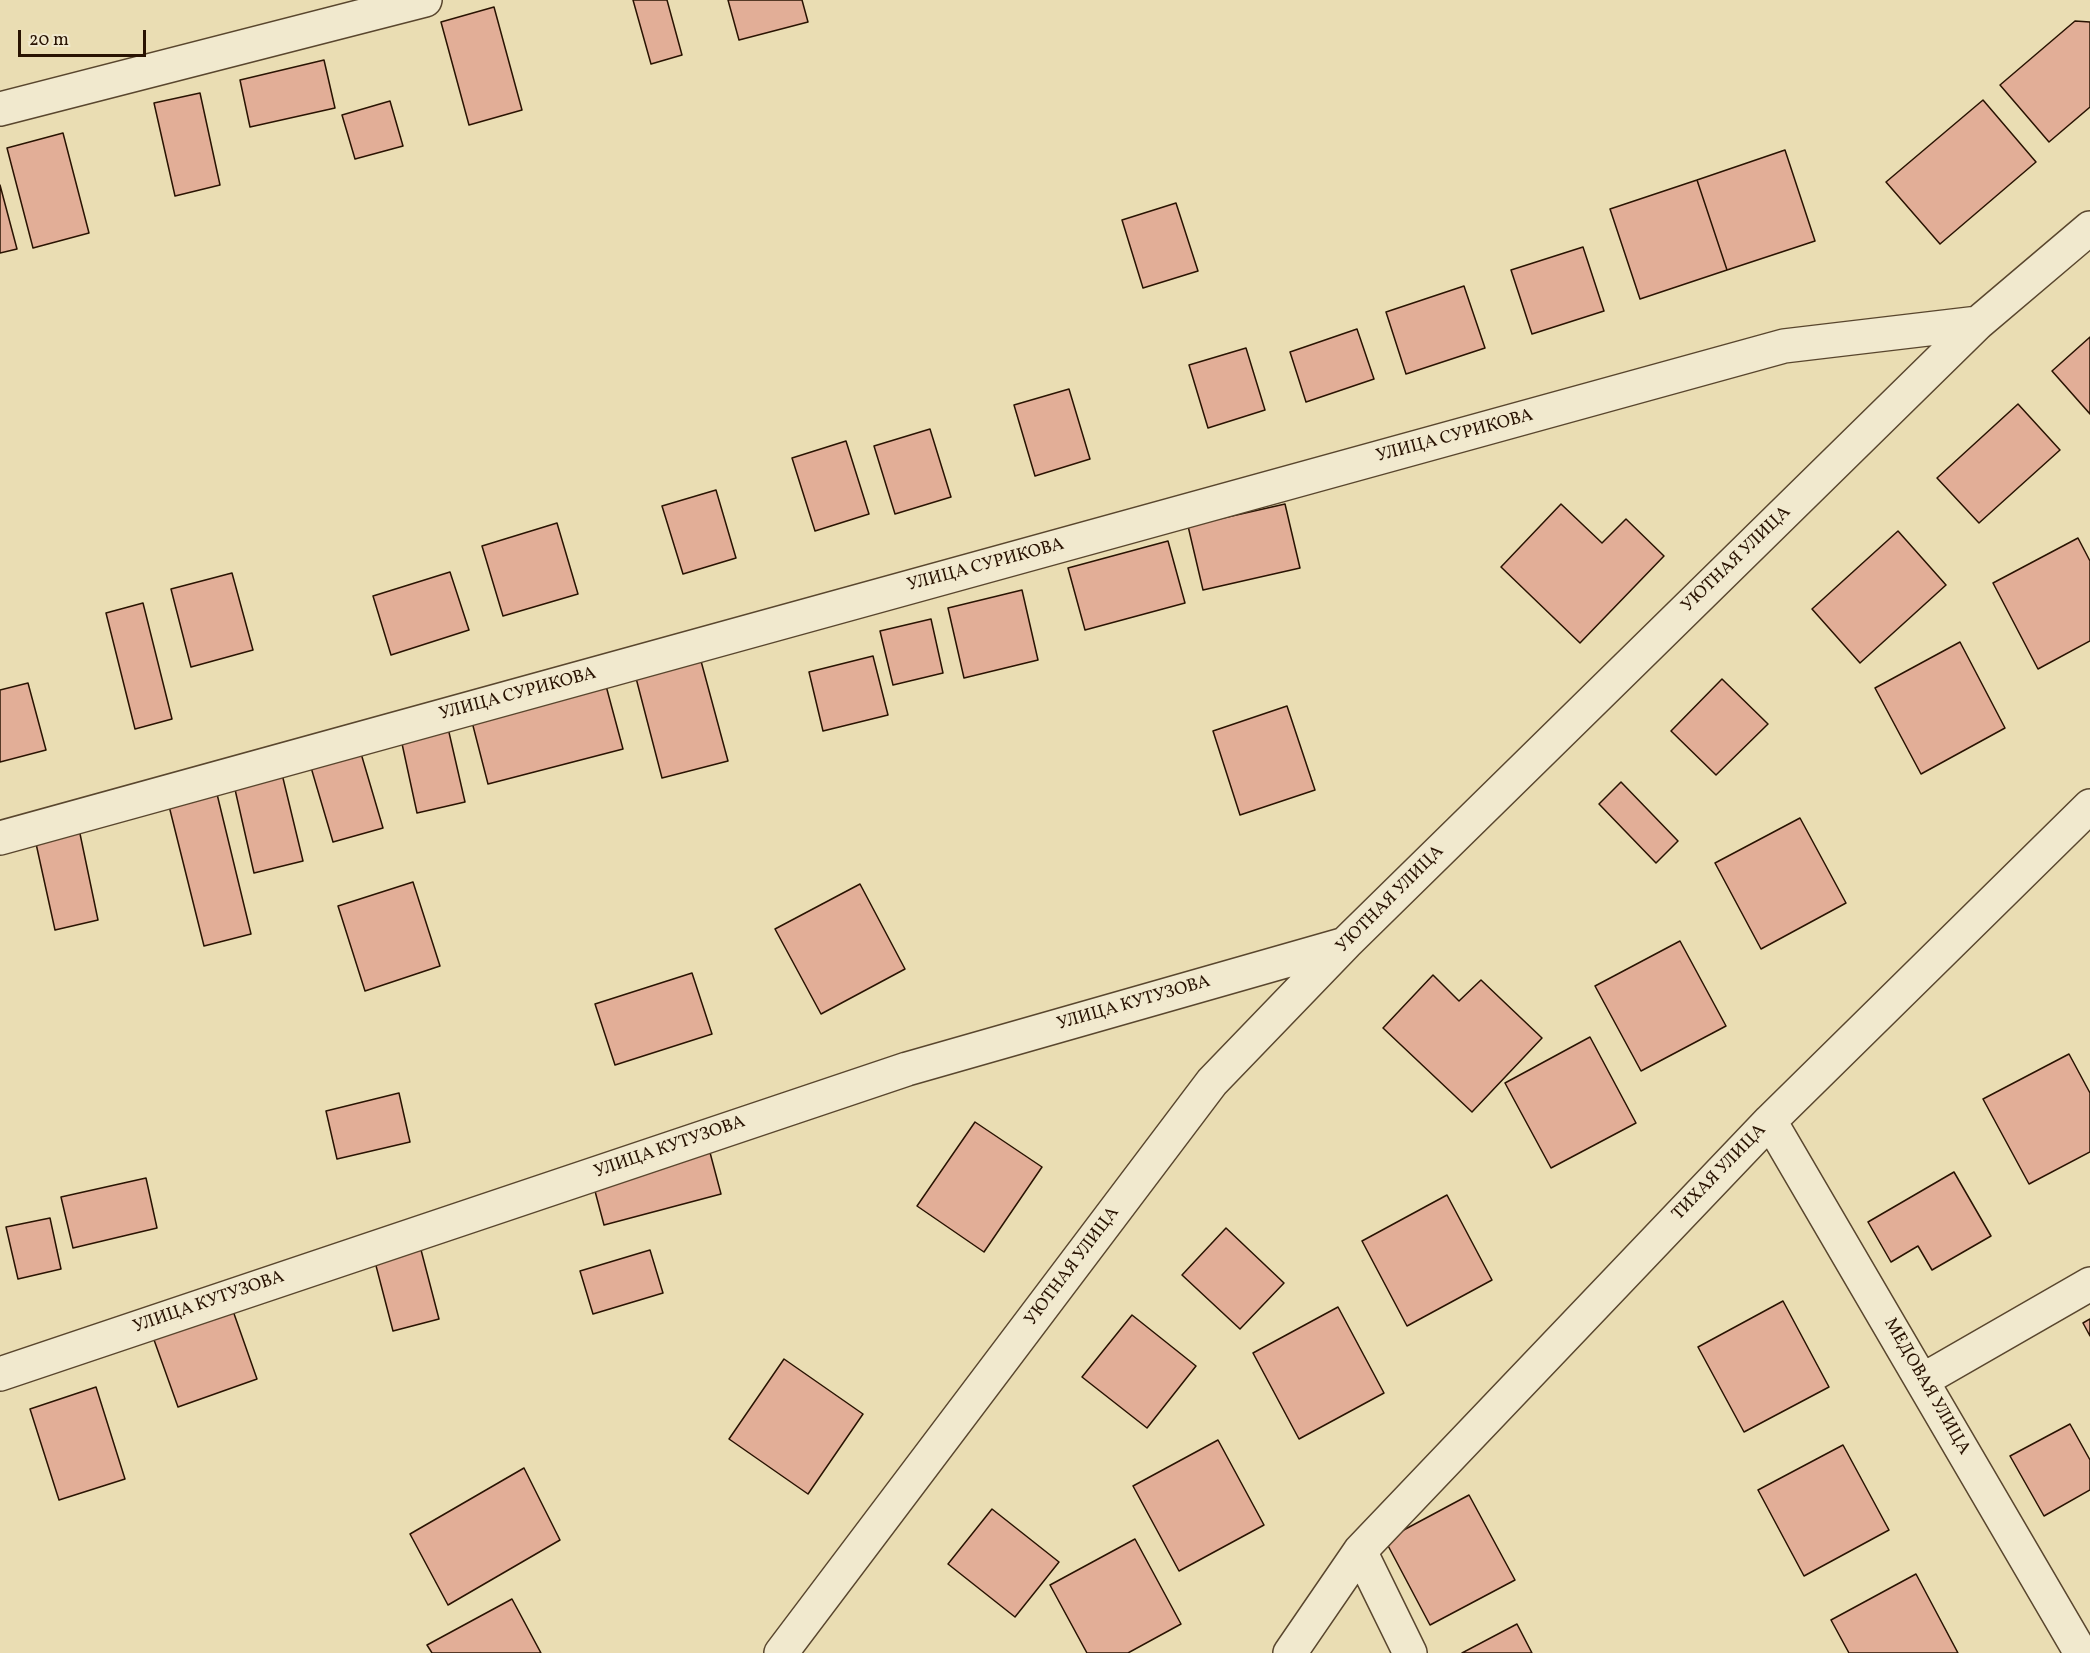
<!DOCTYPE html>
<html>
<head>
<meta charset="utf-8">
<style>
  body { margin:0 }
  #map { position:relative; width:2090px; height:1653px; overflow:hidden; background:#eaddb3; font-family:Vollkorn,serif }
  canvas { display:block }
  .scale { position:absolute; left:18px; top:30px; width:128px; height:27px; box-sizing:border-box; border:3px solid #291302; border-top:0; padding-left:8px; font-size:18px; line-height:21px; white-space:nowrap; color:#291302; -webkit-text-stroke:4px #f1e9ce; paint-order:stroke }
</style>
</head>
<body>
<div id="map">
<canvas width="2090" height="1653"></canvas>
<div class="scale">20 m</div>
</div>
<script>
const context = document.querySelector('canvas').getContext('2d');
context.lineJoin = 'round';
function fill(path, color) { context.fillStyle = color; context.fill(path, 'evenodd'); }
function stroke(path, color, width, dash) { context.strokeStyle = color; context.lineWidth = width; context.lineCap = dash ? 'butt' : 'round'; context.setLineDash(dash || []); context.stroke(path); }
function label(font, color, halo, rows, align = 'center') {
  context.font = font + ' Vollkorn,serif'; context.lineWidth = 4.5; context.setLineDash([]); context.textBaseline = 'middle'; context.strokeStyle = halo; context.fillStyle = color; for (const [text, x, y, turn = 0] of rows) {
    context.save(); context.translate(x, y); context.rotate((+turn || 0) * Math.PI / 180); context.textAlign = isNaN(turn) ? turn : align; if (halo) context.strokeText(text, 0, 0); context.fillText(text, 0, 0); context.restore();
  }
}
const building = new Path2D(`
  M633,0H667L682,55L651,64Z
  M728,0H802L808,22L739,40Z
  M494,7L522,110L469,125L441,22Z
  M2075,21L2090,22V107L2049,142L2000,85Z
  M324,60L335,108L250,127L240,80Z
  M200,93L220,185L175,196L154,103Z
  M1983,100L2036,162L1940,244L1886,182Z
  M390,101L403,146L355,159L342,115Z
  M63,133L89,233L33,248L7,148Z
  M1785,150L1815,241L1727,270L1697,180Z
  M1697,180L1727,270L1640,299L1610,209Z
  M0,185L17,249L0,253Z
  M1176,203L1198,271L1143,288L1122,220Z
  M1583,247L1604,311L1532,334L1511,270Z
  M1464,286L1485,348L1406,374L1386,312Z
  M1357,329L1374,379L1306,402L1290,352Z
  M2090,337V414L2052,371Z
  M1246,348L1265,410L1208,428L1189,365Z
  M1069,389L1090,459L1035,476L1014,405Z
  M2018,404L2060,450L1979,523L1937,478Z
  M930,429L951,497L895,514L874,446Z
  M846,441L869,514L815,531L792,458Z
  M716,490L736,558L683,574L662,506Z
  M1285,504L1300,568L1203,590L1188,526Z
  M1561,504L1602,543L1626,519L1664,556L1580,643L1501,567Z
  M557,523L578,594L503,616L482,546Z
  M1898,531L1946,585L1860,663L1812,609Z
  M2078,538L2090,561V641L2038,669L1993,583Z
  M1168,541L1185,603L1085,630L1068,568Z
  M450,572L469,630L391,655L373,596Z
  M232,573L253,650L191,667L171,589Z
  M1022,590L1038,660L964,678L948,608Z
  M143,603L172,719L135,729L106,613Z
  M931,619L943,673L893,685L880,631Z
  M1960,642L2005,728L1921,774L1875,688Z
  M873,656L888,715L823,731L809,672Z
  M701,661L728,761L662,778L636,678Z
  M1722,679L1768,724L1716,775L1671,731Z
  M605,682L623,749L488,784L471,718Z
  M28,683L46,750L0,762V690Z
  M1287,706L1315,790L1240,815L1213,731Z
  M448,728L465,802L417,813L401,739Z
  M360,750L383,828L333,842L310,764Z
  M282,774L303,861L254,873L234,785Z
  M1621,782L1678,841L1656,863L1599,804Z
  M217,794L251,934L204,946L169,806Z
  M1800,818L1846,903L1761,949L1715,863Z
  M79,829L98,920L55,930L35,839Z
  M413,882L440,966L365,991L338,906Z
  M860,884L905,969L821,1014L775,929Z
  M1680,941L1726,1026L1641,1071L1595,986Z
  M692,973L712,1034L615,1065L595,1004Z
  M1433,975L1459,1001L1481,980L1542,1038L1472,1112L1383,1028Z
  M1590,1037L1636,1123L1551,1168L1505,1083Z
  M2069,1054L2090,1093V1152L2029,1184L1983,1099Z
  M399,1093L410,1142L337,1159L326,1111Z
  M975,1122L1042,1167L984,1252L917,1206Z
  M708,1145L721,1194L604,1225L591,1176Z
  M1954,1172L1991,1236L1932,1270L1918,1246L1891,1262L1868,1222Z
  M146,1178L157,1228L73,1248L61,1197Z
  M1447,1195L1492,1280L1407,1326L1362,1241Z
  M50,1218L61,1269L18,1279L6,1227Z
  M1226,1228L1284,1283L1240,1329L1182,1275Z
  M420,1246L439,1319L393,1331L374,1258Z
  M650,1250L663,1293L593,1314L580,1271Z
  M1783,1301L1829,1387L1744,1432L1698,1347Z
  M1338,1307L1384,1393L1299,1439L1253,1353Z
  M232,1308L257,1379L178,1407L153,1337Z
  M1132,1315L1196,1366L1147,1428L1082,1377Z
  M2090,1319V1336L2083,1323Z
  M784,1359L863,1414L808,1494L729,1439Z
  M96,1387L125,1479L59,1500L30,1409Z
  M2070,1424L2090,1460V1490L2044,1516L2010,1456Z
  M1218,1440L1264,1525L1179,1571L1133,1486Z
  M1843,1445L1889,1530L1804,1576L1758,1490Z
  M524,1468L560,1540L448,1605L410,1534Z
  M1469,1495L1515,1580L1430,1625L1385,1540Z
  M992,1509L1059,1562L1015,1617L948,1564Z
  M1135,1539L1181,1624L1128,1653H1087L1050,1585Z
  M1916,1574L1958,1653H1849L1831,1620Z
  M512,1599L541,1653H432L427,1645Z
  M1517,1624L1532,1653H1462Z`);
fill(building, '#e2ae97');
stroke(building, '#291302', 1.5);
const minor = new Path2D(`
  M0,109L425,0
  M0,838L1784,346L1978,323
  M1770,1121L2081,1653
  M0,1374L907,1069L1345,944
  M1923,1380L2090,1284
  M1360,1551L1410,1653
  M781,1653L1212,1082L1346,943L1978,323L2090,228
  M1290,1653L1360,1551L1770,1121L2090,806`);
stroke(minor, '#59462e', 36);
stroke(minor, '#f1e9ce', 33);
label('18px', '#291302', '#f1e9ce', [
  ["УЛИЦА СУРИКОВА",1455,437,-15],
  ["УЮТНАЯ УЛИЦА",1737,560,-44],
  ["УЛИЦА СУРИКОВА",986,566,-15],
  ["УЛИЦА СУРИКОВА",518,695,-15],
  ["УЮТНАЯ УЛИЦА",1391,900,-45],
  ["УЛИЦА КУТУЗОВА",1134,1004,-16],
  ["УЛИЦА КУТУЗОВА",670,1148,-19],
  ["ТИХАЯ УЛИЦА",1720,1173,-46],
  ["УЮТНАЯ УЛИЦА",1073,1267,-53],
  ["УЛИЦА КУТУЗОВА",209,1303,-19],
  ["МЕДОВАЯ УЛИЦА",1926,1387,60]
]);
</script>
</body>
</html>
